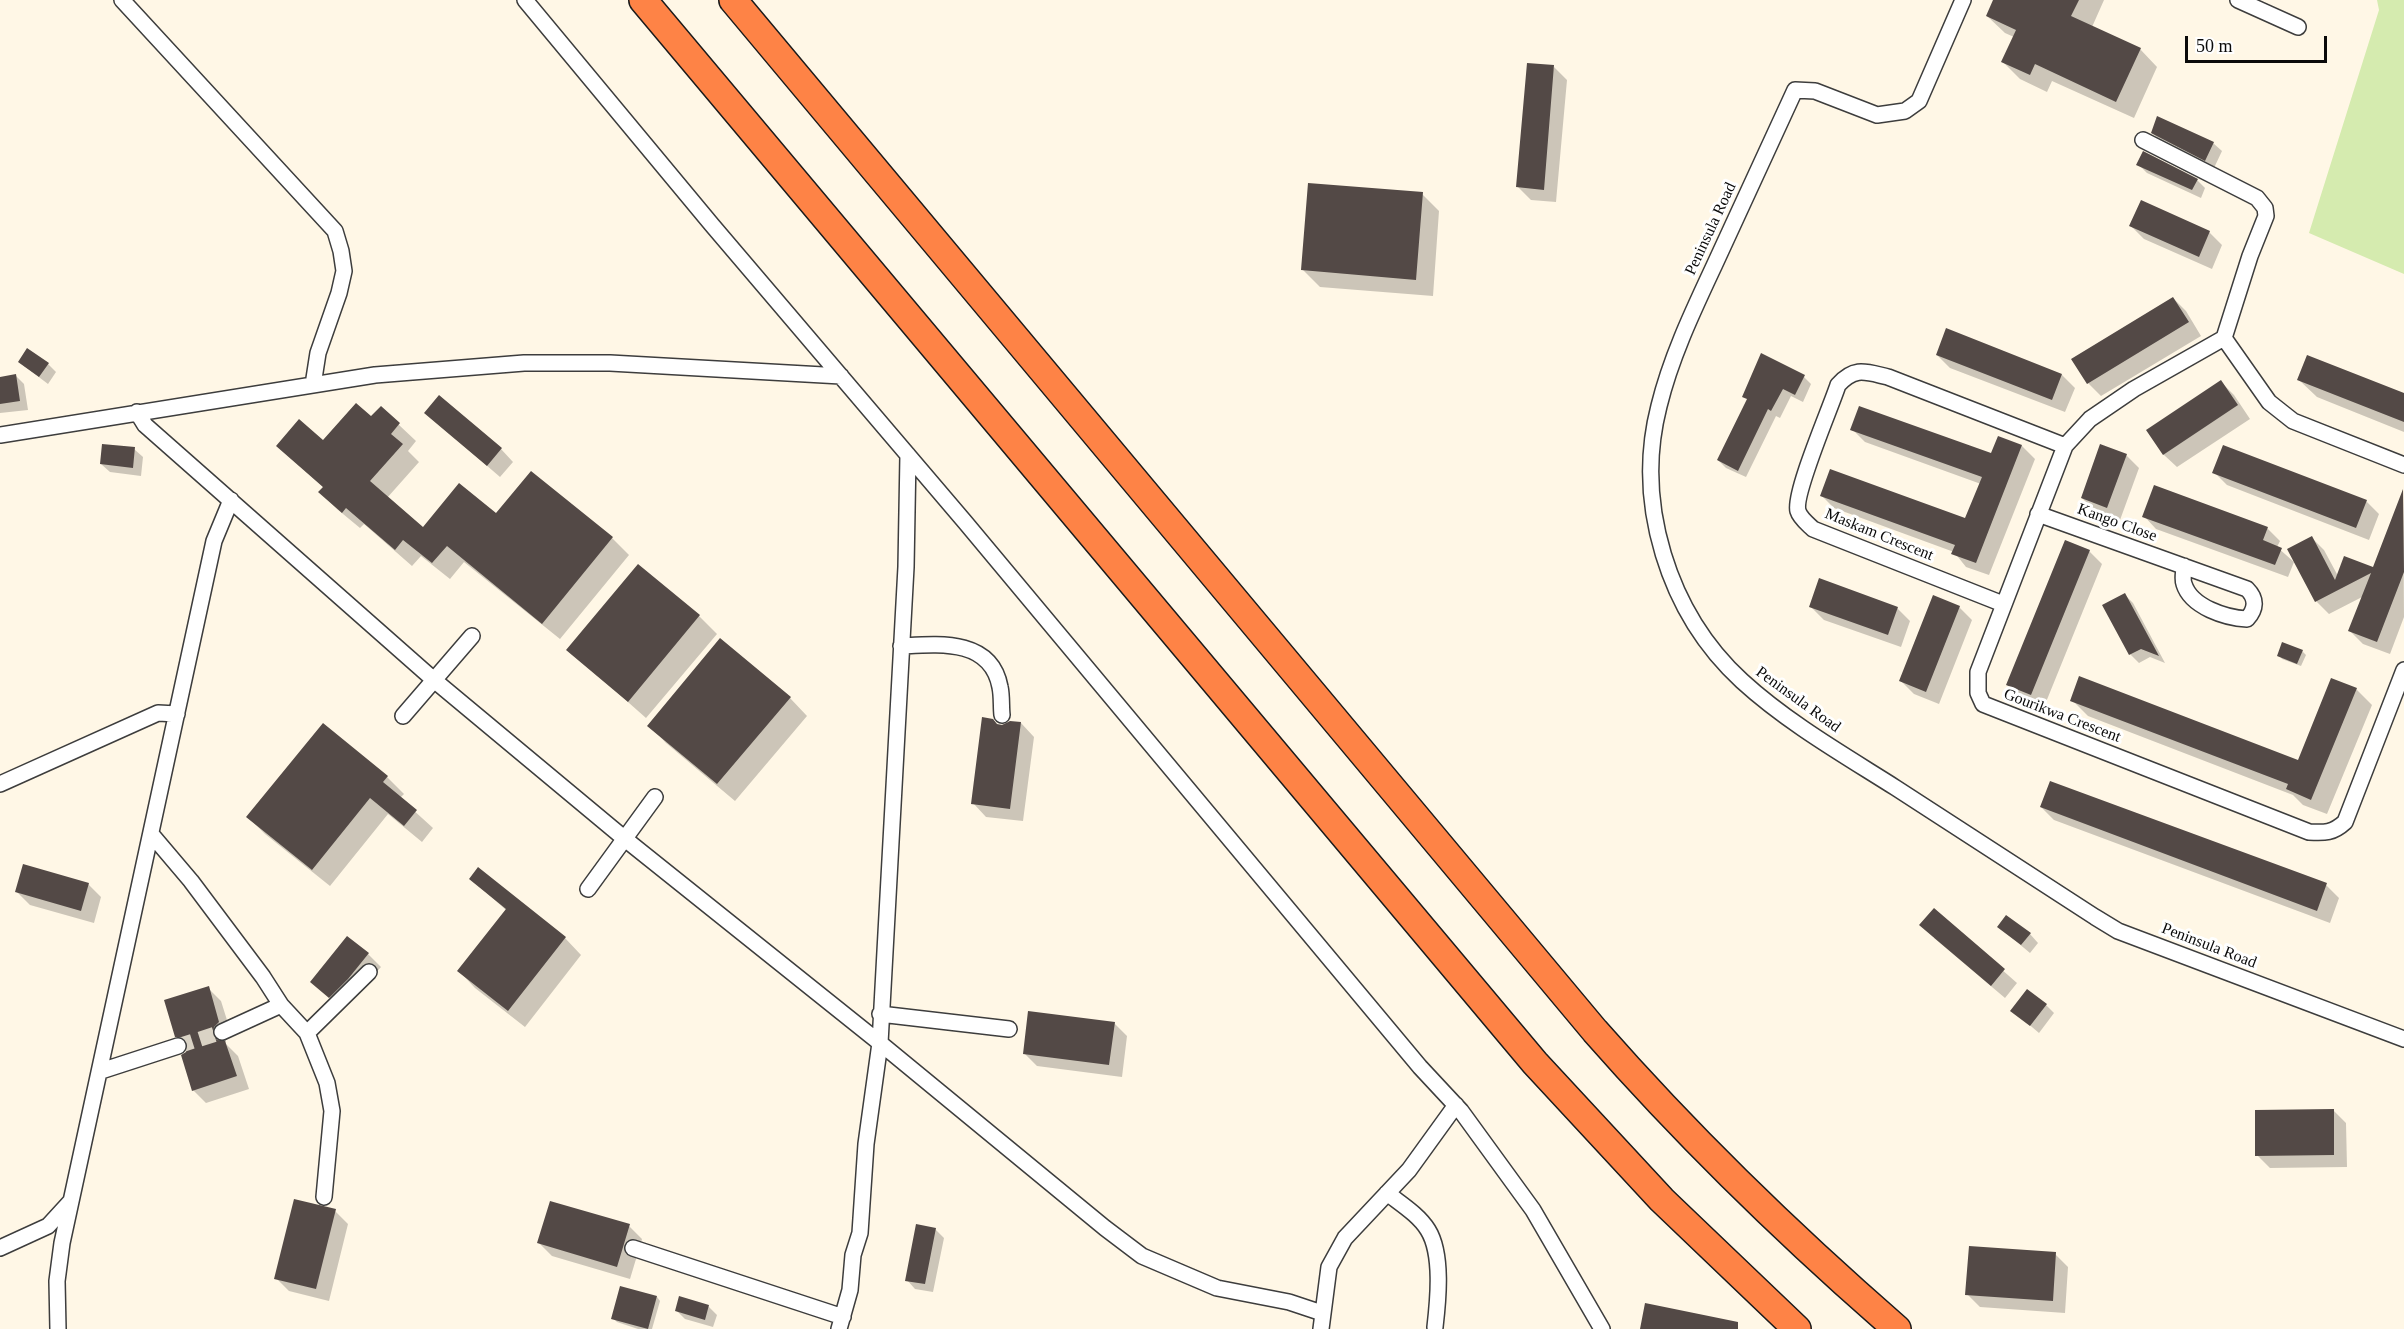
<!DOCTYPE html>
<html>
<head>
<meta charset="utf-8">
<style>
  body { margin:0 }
  #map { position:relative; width:2404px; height:1329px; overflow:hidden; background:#fff7e6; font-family:Georgia,serif }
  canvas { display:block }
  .scale { position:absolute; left:2185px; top:36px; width:142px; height:27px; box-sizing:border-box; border:3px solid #0a0a0a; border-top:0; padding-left:8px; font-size:18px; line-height:21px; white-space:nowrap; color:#0a0a0a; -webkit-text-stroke:4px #fff; paint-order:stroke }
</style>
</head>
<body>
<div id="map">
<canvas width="2404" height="1329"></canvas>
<div class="scale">50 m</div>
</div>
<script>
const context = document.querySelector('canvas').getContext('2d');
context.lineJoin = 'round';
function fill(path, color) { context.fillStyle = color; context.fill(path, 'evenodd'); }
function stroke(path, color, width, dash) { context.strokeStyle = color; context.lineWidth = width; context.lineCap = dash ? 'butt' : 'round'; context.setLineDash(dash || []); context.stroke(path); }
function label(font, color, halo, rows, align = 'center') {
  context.font = font + ' Georgia,serif'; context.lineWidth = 6; context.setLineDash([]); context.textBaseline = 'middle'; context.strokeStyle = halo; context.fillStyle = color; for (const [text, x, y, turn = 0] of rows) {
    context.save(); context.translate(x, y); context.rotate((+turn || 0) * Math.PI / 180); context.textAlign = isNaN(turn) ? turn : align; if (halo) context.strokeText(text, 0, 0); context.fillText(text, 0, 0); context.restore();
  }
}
fill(new Path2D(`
  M2377,0H2404V274L2309,233L2379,10Z`), '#d5ebaf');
fill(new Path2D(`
  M1995,0H2104L2092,27L2140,49L2157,67L2134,118L2052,81L2047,92L2020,79L2003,62L2014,37L2005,33L1987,16Z
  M1554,67L1567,80L1556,202L1531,200L1518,187Z
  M2152,133L2213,143L2222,151L2214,168L2161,141Z
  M2138,164L2197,180L2205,188L2201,198L2147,173Z
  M1422,194L1439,211L1433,296L1320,287L1303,270Z
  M2131,226L2209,232L2222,245L2212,269L2144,239Z
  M2173,298L2186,311L2201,336L2101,396L2088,383L2073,359Z
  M1937,355L2062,375L2075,388L2065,412L1950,368Z
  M19,362L48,364L56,372L48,384Z
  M16,376L24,384L28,410L0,413V378Z
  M1804,377L1811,384L1803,402L1791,396L1780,418L1776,416L1746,477L1726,468L1718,460L1748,400Z
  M2299,380L2404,395V432L2317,397Z
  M2221,382L2234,395L2250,419L2177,467L2164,455L2148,430Z
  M381,408L416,441L408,451L419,462L387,498L423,530L612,538L629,555L560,639L464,562L450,579L421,556L412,566L364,524L360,528L337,509L320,492L324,488L278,446L323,442L371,418Z
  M426,413L501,449L513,462L500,477Z
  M1852,429L1992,455L1999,438L2022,446L2035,459L1989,575L1966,567L1954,552L1834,508L1821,495L1966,520L1981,484L1865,442Z
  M134,449L143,457L141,476L110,472L101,464Z
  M2126,455L2139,468L2120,520L2095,511L2082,498Z
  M2214,472L2366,501L2379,514L2369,540L2227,485Z
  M2403,492L2404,617L2390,654L2363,644L2350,631L2364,596L2329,614L2316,601L2312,538L2324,550L2338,576L2374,568Z
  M2144,516L2267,528L2280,541L2277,547L2294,562L2288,577L2156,529Z
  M2089,551L2102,564L2044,707L2021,697L2008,684Z
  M638,566L699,616L717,634L646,718L568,649Z
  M2125,595L2133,603L2165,663L2150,657L2139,663L2130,654Z
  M1811,607L1897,608L1910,621L1901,647L1824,620Z
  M1959,607L1972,620L1939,704L1914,694L1901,681Z
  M2302,651L2306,655L2301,666L2282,659L2279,655Z
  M2356,689L2372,705L2327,814L2303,805L2293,795L2088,716L2072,700L2299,762Z
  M790,698L807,716L735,801L666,743L649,725Z
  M1021,723L1034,737L1023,821L986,817L973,803L998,725Z
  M387,777L404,794L400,798L433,828L422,842L388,814L330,886L265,834L248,817Z
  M2051,783L2326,885L2339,898L2330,923L2054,820L2041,807Z
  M471,879L565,938L581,955L525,1027L475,988L459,971L506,910Z
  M88,884L101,897L94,923L30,905L17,892Z
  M1934,910L2017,983L2005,998L1934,938Z
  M1999,927L2030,934L2038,943L2030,953Z
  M368,954L381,967L343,1009L312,982Z
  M208,988L221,1001L232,1036L226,1040V1044L238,1056L249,1089L206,1103L193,1090L187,1053L188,1048L176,1036Z
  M2046,1005L2054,1013L2039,1033L2012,1010Z
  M1114,1023L1127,1036L1122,1077L1037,1066L1024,1053Z
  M2333,1110L2346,1123L2347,1167L2270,1168L2257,1155Z
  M335,1211L348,1224L329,1301L289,1291L276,1278Z
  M629,1226L642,1239L630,1279L552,1256L539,1243Z
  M935,1229L944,1238L933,1292L915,1289L907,1280Z
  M2055,1254L2068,1267L2065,1313L1980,1307L1967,1294Z
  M657,1297L660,1301L652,1329H638L617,1322L613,1318Z
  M708,1306L717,1315L713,1327L685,1319L676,1310Z`), '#0003');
fill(new Path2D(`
  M1993,0H2079L2071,16L2141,48L2116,102L2035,64L2030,75L2001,62L2016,30L1986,16Z
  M1527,63L1554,65L1544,190L1516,187Z
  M2157,116L2214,142L2205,161L2151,133Z
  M2143,151L2198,179L2192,190L2136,165Z
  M1308,183L1423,192L1416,280L1301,270Z
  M2141,200L2210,231L2199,257L2129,226Z
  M2173,297L2189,322L2087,384L2071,359Z
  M1946,328L2062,374L2052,400L1936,355Z
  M27,348L49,363L39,377L18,362Z
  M1761,353L1805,375L1795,395L1783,389L1771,411L1768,409L1738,471L1717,460L1747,399L1742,397Z
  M2307,355L2404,393V422L2297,380Z
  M16,374L20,401L0,404V377Z
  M2221,380L2238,405L2163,455L2146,430Z
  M439,395L502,448L487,466L424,413Z
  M356,403L371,416L381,406L400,423L391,434L403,444L370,481L423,527L459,483L496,513L531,471L613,537L542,624L447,546L432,563L403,540L395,550L346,508L342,513L318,492L323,487L276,446L299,419L323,440Z
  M1859,406L1991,453L1998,436L2022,445L1976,563L1951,554L1955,545L1820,496L1830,469L1965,518L1982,477L1850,430Z
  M102,444L135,447L133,468L100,464Z
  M2100,444L2127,454L2107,508L2081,498Z
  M2223,445L2367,500L2356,528L2212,473Z
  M2154,485L2268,527L2263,540L2282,548L2275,565L2142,517Z
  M2403,489L2404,572L2377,642L2348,631L2371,573L2315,602L2287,549L2312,536L2335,580L2344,556L2373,567Z
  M2065,540L2090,550L2031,695L2006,685Z
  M638,564L700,615L628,702L566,650Z
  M1819,578L1898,607L1888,635L1809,607Z
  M2125,593L2159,656L2141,649L2129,655L2102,605Z
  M1933,595L1960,606L1926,692L1899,681Z
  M720,638L791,697L717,784L647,726Z
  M2282,642L2303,650L2297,664L2277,656Z
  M2079,676L2298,760L2331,678L2357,688L2311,800L2286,789L2288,784L2070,701Z
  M982,717L993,719L997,724L1002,725L1010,721L1021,722L1010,809L971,804Z
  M323,723L388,776L383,782L417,810L404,826L370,798L312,870L246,817Z
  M2050,781L2327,883L2317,911L2040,807Z
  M23,864L89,883L81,911L15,892Z
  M478,867L566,937L508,1011L457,971L506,909L469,879Z
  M1934,908L2005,969L1991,986L1919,925Z
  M2006,915L2031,933L2021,945L1997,927Z
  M347,936L369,953L348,979L329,998L310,982Z
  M209,986L219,1022L214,1027L213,1035L217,1040L225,1041L237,1076L192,1091L181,1055L186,1052L187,1044L184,1038L175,1037L164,1000Z
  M2027,989L2047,1004L2030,1026L2010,1011Z
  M1028,1011L1115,1022L1109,1065L1023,1054Z
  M2334,1109V1155L2255,1156V1110Z
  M294,1199L336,1209L316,1289L274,1279Z
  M550,1201L630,1224L617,1267L537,1243Z
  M916,1224L936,1228L925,1284L905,1281Z
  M1969,1246L2056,1252L2053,1301L1965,1295Z
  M620,1286L657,1296L648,1329L611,1319Z
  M679,1296L709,1305L705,1320L675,1311Z
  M1645,1303L1738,1322V1329H1640Z`), '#534946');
stroke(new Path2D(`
  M178,1046L222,1032`), '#dad3c5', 15, [15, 8]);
const minor = new Path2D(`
  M122,0L335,231L341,251L344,271L339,293L318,353L313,385
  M525,0L712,225L965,522L1420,1067L1461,1111L1533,1210L1602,1329
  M1963,0L1919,101L1905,111L1877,115L1815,91L1795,90C1768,149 1741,208 1714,266C1693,311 1671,357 1659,406C1634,503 1668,613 1742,681C1788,723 1844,755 1896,788C1962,831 2028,874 2095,917L2118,931L2404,1039
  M2238,0L2298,27
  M2143,140L2257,198L2265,208L2266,216L2250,256L2224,338
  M2224,338L2134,389L2090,419L2065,446L1978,672V693L1983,704L2309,832C2325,833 2333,833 2345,822L2404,670
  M2224,338L2269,402L2293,421L2404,465
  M137,412L145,425L434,680L625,839L880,1043L1105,1228L1142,1256L1217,1288L1289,1302L1322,1313
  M0,435L375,375L524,363H610L841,376
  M2038,514L2247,589C2257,599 2256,609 2247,619C2226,618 2191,607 2184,584C2182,579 2184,572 2184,566
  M2003,604L1813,529C1808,524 1800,518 1798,511C1793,494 1831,407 1838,385C1855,366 1866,372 1888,377L2065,446
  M901,646C938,644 991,638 1000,687C1002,696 1001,706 1002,715
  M403,716L472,636
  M0,784L158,713L177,714
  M152,835L191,881L263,977L281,1005L307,1033L327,1083L332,1111L324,1197
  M588,889L655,797
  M880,1014L1009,1029
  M222,1032L281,1005
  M307,1033L369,972
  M101,1071L178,1046
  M1387,1193C1401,1204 1419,1215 1428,1230C1443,1254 1438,1301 1435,1327
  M0,1248L48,1226L70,1202
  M633,1248L843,1317
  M58,1329L57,1281L62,1243L214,541L231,500
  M839,1329L850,1290L853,1255L860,1233L866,1144L880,1043L906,567L908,455
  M1321,1329L1329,1267L1345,1238L1409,1170L1456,1105`);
const motorway = new Path2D(`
  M643,0L1535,1063L1662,1200L1797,1329
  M733,0L1595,1031C1689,1138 1790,1236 1897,1329`);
stroke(minor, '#3d3d3d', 18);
stroke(motorway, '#1b1b1b', 30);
stroke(minor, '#fff', 15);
stroke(motorway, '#fe8346', 27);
label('16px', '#0a0a0a', '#fff', [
  ["Peninsula Road",1711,229,-65],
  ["Kango Close",2117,523,20],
  ["Maskam Crescent",1879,535,22],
  ["Peninsula Road",1798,700,36],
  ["Gourikwa Crescent",2062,716,21],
  ["Peninsula Road",2209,946,21]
]);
</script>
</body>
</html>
